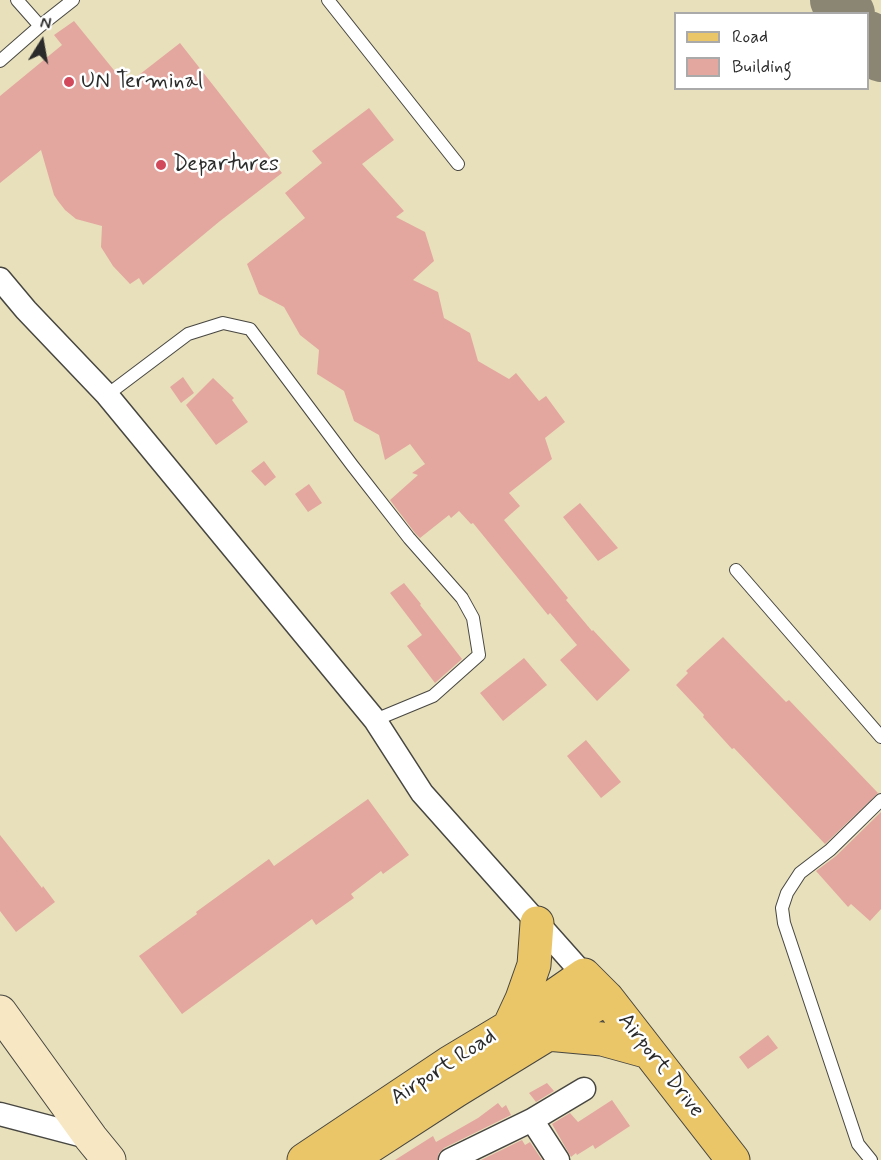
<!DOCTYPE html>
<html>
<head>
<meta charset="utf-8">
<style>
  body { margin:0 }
  #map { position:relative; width:881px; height:1160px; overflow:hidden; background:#e8e0bb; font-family:Mynerve,sans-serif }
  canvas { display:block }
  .legend { position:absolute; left:674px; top:12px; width:195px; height:78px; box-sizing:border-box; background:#fff; border:2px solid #aaa; margin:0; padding:8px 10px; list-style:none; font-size:18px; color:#2b2b2b }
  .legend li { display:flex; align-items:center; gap:12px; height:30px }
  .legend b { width:30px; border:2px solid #aaa }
  .north { position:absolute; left:12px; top:12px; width:60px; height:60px; -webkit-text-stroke:4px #fff; paint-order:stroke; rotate:11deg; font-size:16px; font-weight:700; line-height:24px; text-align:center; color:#2b2b2b }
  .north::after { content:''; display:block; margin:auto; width:21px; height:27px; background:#2b2b2b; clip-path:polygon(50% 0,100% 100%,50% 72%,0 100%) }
</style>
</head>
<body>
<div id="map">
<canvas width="881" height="1160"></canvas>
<ul class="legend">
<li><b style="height:8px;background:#ebc669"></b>Road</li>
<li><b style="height:16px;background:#e3a7a0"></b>Building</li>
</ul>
<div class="north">N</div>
</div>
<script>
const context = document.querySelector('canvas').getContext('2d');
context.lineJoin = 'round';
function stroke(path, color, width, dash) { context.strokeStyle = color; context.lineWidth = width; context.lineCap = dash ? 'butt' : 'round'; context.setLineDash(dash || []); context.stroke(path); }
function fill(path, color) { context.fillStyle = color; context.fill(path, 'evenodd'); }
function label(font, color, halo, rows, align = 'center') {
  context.font = font + ' Mynerve,sans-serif'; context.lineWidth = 5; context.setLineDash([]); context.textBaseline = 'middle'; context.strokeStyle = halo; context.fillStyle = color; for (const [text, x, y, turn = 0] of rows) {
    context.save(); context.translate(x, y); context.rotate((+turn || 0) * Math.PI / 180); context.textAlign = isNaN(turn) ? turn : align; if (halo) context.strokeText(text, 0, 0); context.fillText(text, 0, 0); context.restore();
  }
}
stroke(new Path2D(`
  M837,0L848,14
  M868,38L881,55`), '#8a8673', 54);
fill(new Path2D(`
  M74,21L126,85L180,43L282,173L220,221L143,285L139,278L130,284L113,266L101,247L102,226L76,219L65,210L58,201L54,195L41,150L0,183V96L62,45L54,35Z
  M369,108L394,140L362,164L404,211L396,217L425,232L434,261L413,280L438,292L444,318L470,333L478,361L509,379L516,373L539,401L546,396L565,422L545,438L552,459L509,493L520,506L504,520L568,598L566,600L592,631L593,630L630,670L597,701L560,660L577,645L550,613L548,615L473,523L471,524L459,511L451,518L449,515L420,538L415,533L390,500L418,475L412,473L425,464L410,444L385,460L379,435L354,421L344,391L317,374L319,350L300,335L284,307L259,294L247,264L305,218L285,193L322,163L312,151Z
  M183,377L194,393L181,403L170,387Z
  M213,378L234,398L232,400L248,422L216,445L186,405Z
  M264,461L276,477L265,486L251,471Z
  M309,484L322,503L308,512L295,494Z
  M580,503L618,548L598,561L563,517Z
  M404,583L421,604L420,605L462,659L435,683L407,646L422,635L390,593Z
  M723,637L786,702L789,700L878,793L825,844L734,748L732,749L703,717L704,715L676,685L688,673L686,671Z
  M524,658L547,685L503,721L480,693Z
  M586,740L621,782L601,798L567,756Z
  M368,799L409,855L383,874L381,871L351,894L354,898L316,925L312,919L182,1014L139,956L197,914L196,912L269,859L274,866Z
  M881,812V909L870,921L851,904L848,907L816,871L836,856Z
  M0,835L42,888L43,886L55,902L16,932L0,911Z
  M768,1035L778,1048L748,1069L739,1057Z
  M547,1083L554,1091L536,1102L529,1093Z
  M612,1100L630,1126L595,1149L593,1145L577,1155L576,1153L571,1157L552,1124L570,1113L578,1122Z
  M498,1103L502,1108L506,1105L511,1115L444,1148L439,1153L437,1160H395L433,1136L436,1142L478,1118Z
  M522,1140L525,1145L530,1142L542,1160H481Z`), '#e3a7a0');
const lane = new Path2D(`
  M17,0L40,26
  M328,0L458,164
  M0,61L40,26L73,0
  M107,395L188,334L223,323L250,329L352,465L409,538L462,598L473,618L479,655L433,696L375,720
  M736,570L881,737
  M871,1160L858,1144L784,923L782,908L787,893L800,873L830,850L881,800`);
const street = new Path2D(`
  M0,279L26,310L107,395L375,720L422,793L584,975
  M0,1114L91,1138
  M532,1120L558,1160
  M450,1160L532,1120L584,1089`);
const secondary = new Path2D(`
  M0,1012L91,1138L109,1160`);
const primary = new Path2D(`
  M509,1027L522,999L534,965L537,923
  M547,1034L602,1039L649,1052
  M304,1160L449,1063L509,1027L584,975L607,998L733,1160
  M349,1160L457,1090L607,998`);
stroke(lane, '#474641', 14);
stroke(street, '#474641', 25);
stroke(secondary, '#474641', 35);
stroke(primary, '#474641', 35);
stroke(lane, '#fff', 12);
stroke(street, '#fff', 22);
stroke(secondary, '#f7e8c3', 33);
stroke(primary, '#ebc669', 33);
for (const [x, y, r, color] of [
  [69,82,6,"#d1495b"],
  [161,165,6,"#d1495b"]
]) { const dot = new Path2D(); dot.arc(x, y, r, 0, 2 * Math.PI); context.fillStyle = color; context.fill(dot); stroke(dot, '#fff', 2); }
label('22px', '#2b2b2b', '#fff', [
  ["UN Terminal",81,82],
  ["Departures",173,165]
], 'left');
label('22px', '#2b2b2b', '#fff', [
  ["Airport Drive",660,1066,52],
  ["Airport Road",444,1068,-33]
]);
</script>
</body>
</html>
